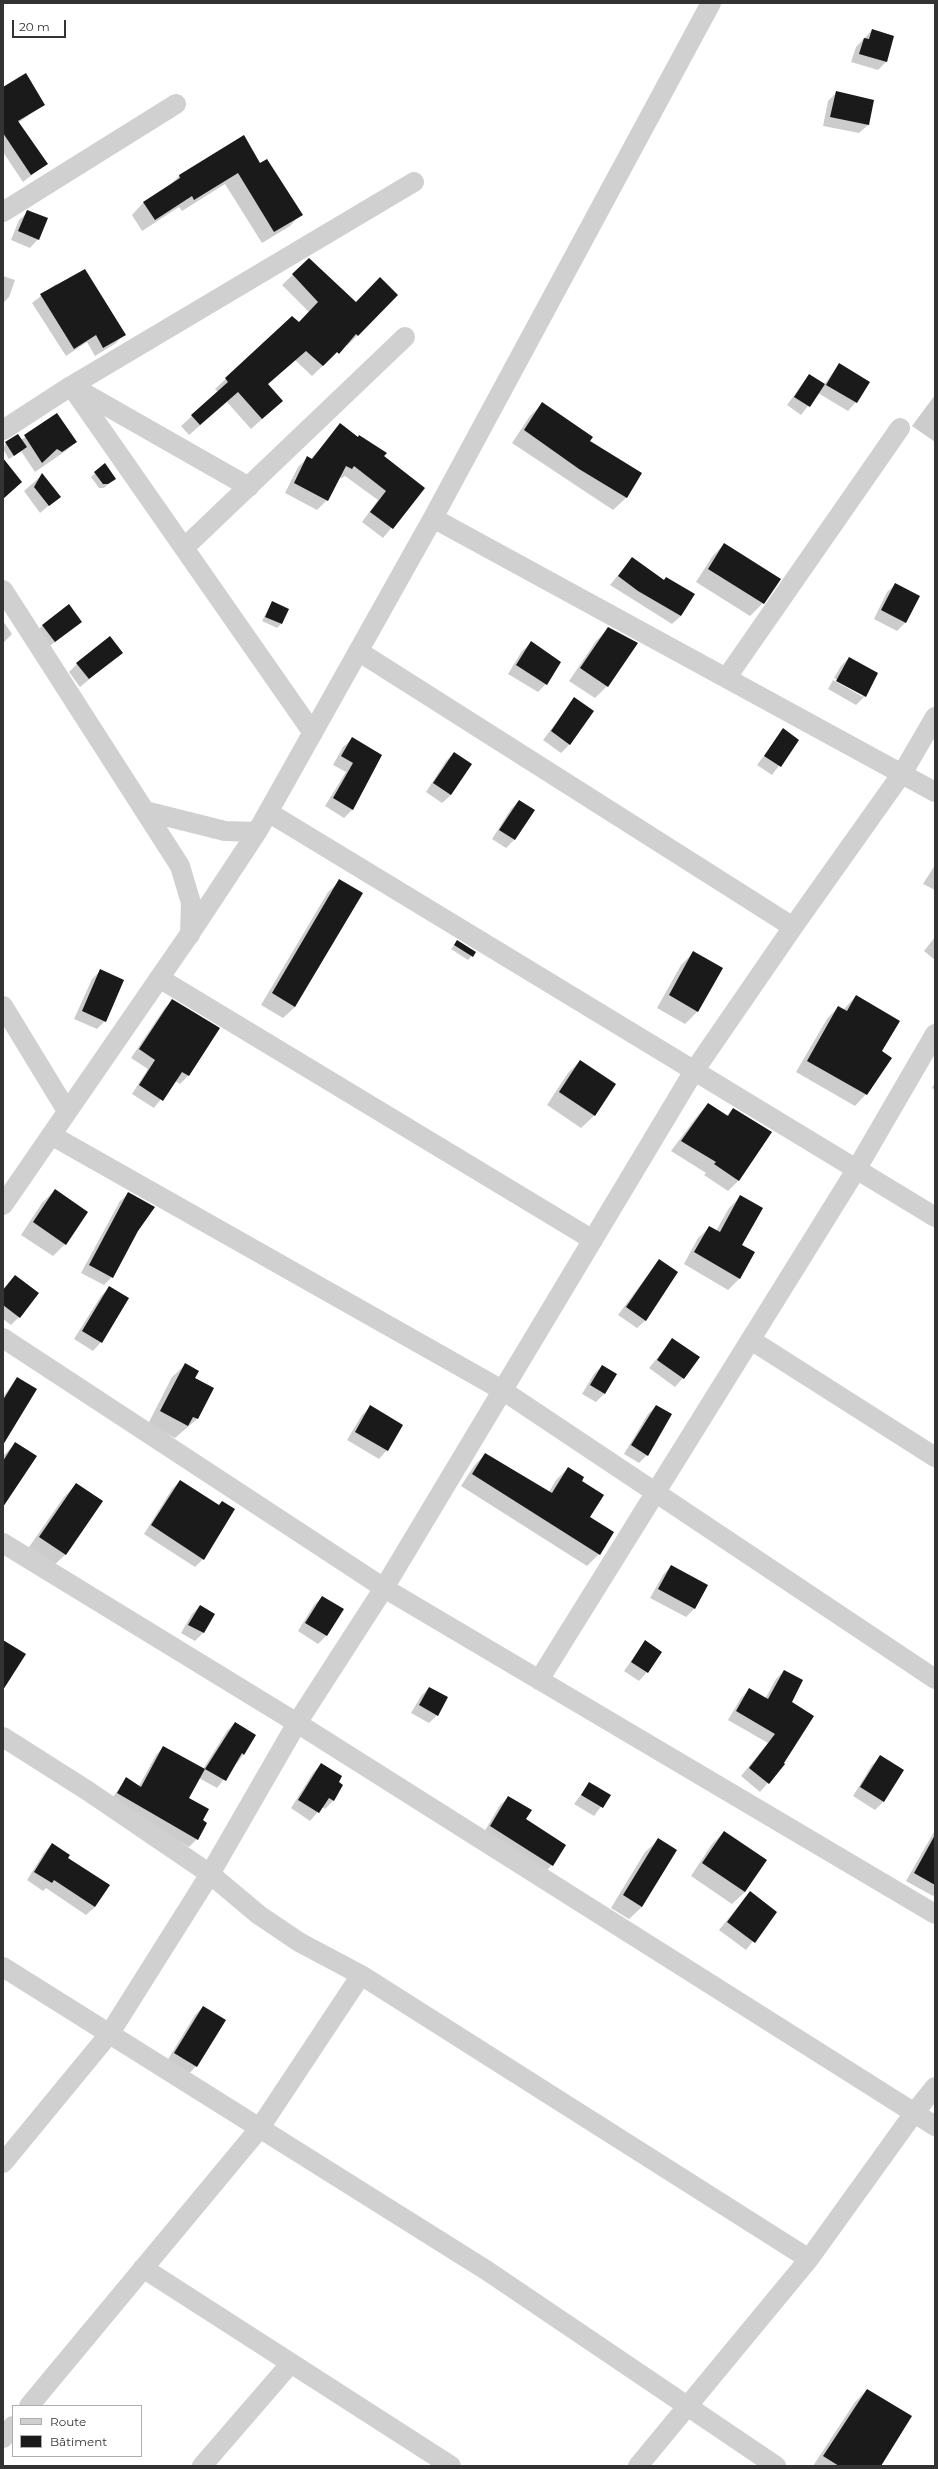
<!DOCTYPE html>
<html>
<head>
<meta charset="utf-8">
<style>
  body { margin:0 }
  #map { position:relative; width:938px; height:2469px; overflow:hidden; background:#fff; font-family:Montserrat,sans-serif }
  canvas { display:block }
  .frame { position:absolute; inset:0; border:4px solid #333; pointer-events:none }
  .legend { position:absolute; left:12px; top:2405px; width:130px; height:52px; box-sizing:border-box; background:#fff; border:1px solid #adadad; margin:0; padding:5px 7px; list-style:none; font-size:12px; color:#333 }
  .legend li { display:flex; align-items:center; gap:8px; height:20px }
  .legend b { width:20px; border:1px solid #adadad }
  .scale { position:absolute; left:12px; top:20px; width:54px; height:18px; box-sizing:border-box; border:2px solid #333; border-top:0; padding-left:5px; font-size:12px; line-height:14px; white-space:nowrap; color:#333; -webkit-text-stroke:3px #fff; paint-order:stroke }
</style>
</head>
<body>
<div id="map">
<canvas width="938" height="2469"></canvas>
<div class="frame"></div>
<ul class="legend">
<li><b style="height:5px;background:#d0d0d0"></b>Route</li>
<li><b style="height:11px;background:#1a1a1a"></b>Bâtiment</li>
</ul>
<div class="scale">20 m</div>
</div>
<script>
const context = document.querySelector('canvas').getContext('2d');
context.lineJoin = 'round';
function fill(path, color) { context.fillStyle = color; context.fill(path, 'evenodd'); }
function stroke(path, color, width, dash) { context.strokeStyle = color; context.lineWidth = width; context.lineCap = dash ? 'butt' : 'round'; context.setLineDash(dash || []); context.stroke(path); }
fill(new Path2D(`
  M872,30L893,36L886,62L878,70L851,62L856,47Z
  M3,88L44,104L18,123L46,164L23,182L3,152Z
  M836,93L873,100L868,125L859,133L823,126L828,101Z
  M243,137L260,164L301,214L290,226L262,243L225,184L182,211L179,207L142,231L132,215L143,203L169,186L179,176Z
  M28,212L38,239L30,248L11,240L19,220Z
  M309,259L355,304L397,295L347,346L346,344L312,376L295,360L267,385L271,411L251,429L227,402L189,435L181,426L218,392L215,389L292,317L299,323L309,312L282,285Z
  M3,276L15,280L9,297L3,303Z
  M56,284L58,286L124,334L116,343L95,356L87,342L66,356L32,303Z
  M839,364L868,382L856,402L848,411L818,393L801,415L787,405L809,375L824,385Z
  M935,395V442L912,426Z
  M542,404L588,442L640,473L626,498L613,510L512,443L530,416Z
  M57,414L75,442L67,450L35,472L21,451L9,459L3,449L6,443L18,435L21,440Z
  M340,425L357,438L359,436L424,488L383,538L362,522L378,500L345,476L342,478L339,477L327,500L317,510L285,493L298,467L308,457L311,459Z
  M105,465L115,478L104,488H99L91,477Z
  M42,475L59,497L40,513L24,491Z
  M724,544L779,579L763,603L750,616L696,582L712,557Z
  M632,558L681,616L672,624L610,585Z
  M896,584L919,596L905,623L897,631L874,619L887,592Z
  M272,602L281,624L277,628L262,621Z
  M3,621L12,634L3,643Z
  M80,622L46,649L34,634L43,625Z
  M609,628L607,686L595,698L569,681L596,641Z
  M531,643L546,684L538,692L508,674L522,651Z
  M122,652L80,687L69,672L77,664Z
  M849,658L877,673L865,696L856,705L828,689L833,680L863,697V695L834,678L841,666Z
  M574,699L570,744L561,753L543,740Z
  M783,730L798,740L772,775L757,765Z
  M352,739L381,755L352,810L344,818L325,806L346,772L333,765L343,747Z
  M454,753L451,795L442,803L426,792L446,761Z
  M519,801L533,810L514,840L506,848L492,839L511,809Z
  M935,865V890L923,884Z
  M340,881L361,894L295,1007L283,1018L261,1005L328,892Z
  M935,937V960L924,951Z
  M457,941L475,952L468,960L451,949Z
  M694,952L698,1011L685,1024L657,1008L681,965Z
  M100,971L105,1021L97,1029L74,1019L92,979Z
  M856,996L866,1094L855,1106L796,1072L827,1019L838,1007L843,1010Z
  M172,1001L188,1076L180,1084L175,1081L154,1108L132,1094L148,1069L131,1058L164,1009Z
  M580,1061L615,1084L594,1116L581,1128L547,1105L568,1073Z
  M935,1083V1090L932,1088Z
  M708,1104L726,1116L733,1109L738,1181L728,1191L704,1175L706,1173L671,1151L698,1115Z
  M55,1190L65,1244L53,1256L21,1235L42,1203Z
  M129,1193L137,1230L112,1277L104,1285L81,1273L120,1201Z
  M740,1197L741,1245L754,1253L739,1279L728,1290L684,1264L698,1238L710,1227L716,1231L729,1208Z
  M659,1260L646,1320L637,1328L618,1315Z
  M15,1276L19,1317L11,1325L3,1319V1289Z
  M109,1288L101,1342L93,1351L74,1339L101,1296Z
  M673,1339L683,1378L675,1387L649,1368Z
  M185,1365L193,1379L212,1389L197,1419L175,1438L148,1424L172,1377Z
  M602,1366L616,1374L604,1394L596,1402L582,1394L594,1374Z
  M17,1378L3,1441V1397Z
  M656,1406L647,1455L639,1463L624,1454L648,1414Z
  M371,1407L387,1450L379,1459L347,1440L362,1415Z
  M16,1443L3,1506V1456Z
  M485,1454L549,1492L556,1480L568,1468L580,1481L589,1517L613,1532L599,1554L587,1566L461,1486L474,1466Z
  M180,1481L203,1559L195,1567L144,1534L172,1489Z
  M76,1484L101,1501L65,1555L52,1567L27,1550L64,1497Z
  M671,1566L706,1586L694,1609L686,1617L650,1598L663,1575Z
  M322,1597L342,1610L326,1636L318,1644L298,1631L314,1605Z
  M200,1606L213,1614L203,1633L195,1641L181,1633L192,1614Z
  M645,1642L647,1672L639,1681L624,1671Z
  M784,1671L791,1702L784,1764L760,1792L741,1776L768,1743L728,1720L741,1698L750,1689L765,1699L776,1679Z
  M429,1688L437,1715L429,1723L411,1713L421,1696Z
  M235,1723L244,1754L217,1788L199,1778L188,1798L202,1821L197,1839L189,1847L110,1801L126,1779L139,1786L156,1755L163,1747L203,1769L227,1731Z
  M881,1757L902,1771L883,1802L875,1810L853,1796L872,1765Z
  M321,1764L342,1785L333,1801L325,1809L322,1807L310,1821L291,1808L313,1773Z
  M590,1783L609,1796L594,1816L574,1804Z
  M509,1797L552,1865L544,1873L483,1834L500,1805Z
  M935,1830V1894L933,1896L906,1881Z
  M724,1832L766,1860L745,1892L732,1904L691,1876L712,1844Z
  M658,1840L676,1851L642,1907L629,1919L611,1908L645,1852Z
  M52,1844L95,1907L86,1915L46,1888L43,1891L27,1880L44,1853Z
  M750,1892L776,1912L746,1950L719,1930Z
  M203,2007L196,2066L188,2075L167,2061L195,2015Z
  M867,2390L880,2466H813L855,2402Z`), '#0003');
fill(new Path2D(`
  M872,29L894,36L887,62L859,54L864,38L869,39Z
  M26,73L45,105L18,121L48,164L31,175L3,133V87Z
  M836,91L874,100L869,125L830,117Z
  M244,135L260,163L267,159L303,215L274,232L238,173L194,200L192,196L155,220L143,202L180,178L179,175Z
  M27,210L48,218L39,240L18,231Z
  M309,258L356,302L380,277L398,295L358,336L356,334L339,354L337,352L323,366L306,351L268,384L283,401L262,419L238,392L200,425L191,415L228,382L225,378L292,316L299,322L318,302L292,274Z
  M85,269L126,335L103,348L96,335L74,349L40,294Z
  M839,363L870,382L857,403L826,385Z
  M809,374L825,384L810,407L794,397Z
  M542,402L593,437L590,441L642,473L627,498L579,469L524,430Z
  M57,413L77,442L62,452L57,449L42,463L24,435Z
  M340,423L358,437L359,435L387,453L384,456L425,488L393,529L370,512L386,491L354,466L352,469L346,466L328,501L294,483L307,456L312,459Z
  M18,434L27,447L14,456L5,442Z
  M3,458L22,482L3,499Z
  M105,463L116,479L108,484H103L94,472Z
  M42,473L61,497L49,506L34,487Z
  M724,543L781,579L764,604L708,569Z
  M632,557L664,580L666,577L695,594L681,616L638,591L618,576Z
  M895,583L920,596L906,623L881,610Z
  M272,601L289,609L282,624L265,617Z
  M69,604L82,622L55,642L42,625Z
  M608,627L638,643L608,687L580,668Z
  M110,636L123,653L89,679L76,663Z
  M531,641L561,662L547,685L516,665Z
  M849,657L878,673L866,697L836,681Z
  M574,697L594,711L570,745L551,731Z
  M783,728L799,740L781,767L764,756Z
  M352,737L382,755L353,810L333,798L353,763L341,756Z
  M454,752L472,764L451,795L433,783Z
  M519,800L535,810L515,840L499,830Z
  M339,879L363,893L295,1007L272,993Z
  M457,940L476,952L473,957L454,945Z
  M693,951L723,968L698,1012L669,995Z
  M100,969L124,980L106,1022L82,1011Z
  M856,995L900,1021L882,1051L892,1058L867,1095L807,1061L838,1006L847,1011Z
  M172,999L220,1028L189,1076L182,1072L163,1101L139,1085L155,1060L139,1049Z
  M580,1060L616,1084L595,1116L559,1092Z
  M708,1103L728,1116L733,1108L772,1132L739,1181L714,1164L716,1162L681,1141Z
  M55,1189L88,1212L66,1245L33,1222Z
  M128,1192L155,1207L138,1231L113,1278L89,1265Z
  M740,1195L763,1208L742,1245L755,1252L740,1279L694,1252L709,1226L720,1232Z
  M659,1259L678,1272L646,1321L626,1307Z
  M15,1275L39,1293L20,1318L3,1305V1290Z
  M109,1286L129,1298L102,1343L82,1331Z
  M672,1338L700,1357L684,1379L657,1360Z
  M185,1363L199,1371L195,1378L214,1388L198,1419L193,1417L188,1426L160,1411Z
  M602,1365L617,1374L605,1394L590,1385Z
  M17,1377L37,1389L3,1445V1400Z
  M370,1405L403,1425L388,1451L355,1432Z
  M656,1405L672,1414L648,1456L631,1445Z
  M15,1442L37,1456L3,1507V1461Z
  M485,1453L552,1493L568,1467L584,1477L582,1481L604,1495L590,1517L614,1532L600,1555L472,1474Z
  M180,1480L219,1505L222,1501L235,1509L204,1560L151,1525Z
  M76,1483L103,1501L66,1555L39,1537Z
  M671,1565L708,1585L695,1609L658,1589Z
  M322,1596L344,1609L327,1636L305,1623Z
  M200,1605L215,1614L204,1633L188,1625Z
  M3,1640L26,1654L3,1690Z
  M645,1640L662,1652L648,1673L631,1662Z
  M784,1670L803,1680L792,1702L814,1716L784,1763L785,1764L769,1784L749,1768L775,1734L736,1711L749,1688L768,1699Z
  M429,1687L448,1697L438,1716L419,1705Z
  M235,1722L256,1735L244,1755L242,1753L226,1781L205,1769Z
  M163,1746L205,1769L189,1798L209,1809L203,1820L207,1823L198,1840L117,1793L126,1777L141,1787Z
  M880,1755L904,1770L884,1802L860,1787Z
  M321,1763L342,1776L339,1782L343,1785L334,1801L329,1798L319,1813L298,1800Z
  M589,1782L611,1795L603,1808L581,1795Z
  M508,1796L532,1810L526,1819L566,1845L553,1866L490,1826Z
  M724,1831L767,1860L745,1892L702,1863Z
  M935,1835V1885L914,1873Z
  M658,1838L677,1850L642,1907L623,1895Z
  M52,1843L70,1855L68,1858L110,1885L95,1907L54,1880L52,1883L34,1872Z
  M750,1891L777,1912L755,1943L727,1922Z
  M203,2006L226,2020L197,2067L174,2053Z
  M867,2389L912,2416L881,2466H839L823,2456Z`), '#1a1a1a');
stroke(new Path2D(`
  M3,212L176,104
  M71,386L313,733
  M77,389L249,487
  M3,430L71,386L414,182
  M433,518L935,792
  M184,548L405,337
  M3,590L180,866L191,903L190,935
  M358,651L793,927
  M727,677L900,428
  M145,811L225,831L257,832
  M268,812L935,1217
  M159,978L593,1240
  M3,1006L67,1111
  M51,1135L502,1390L935,1679
  M3,1205L189,935L257,832L433,518L711,3
  M3,1338L384,1588L935,1914
  M751,1340L935,1457
  M3,1543L297,1723L935,2126
  M539,1680L856,1170L935,1034
  M3,1737L88,1791L210,1874L259,1915L299,1942L361,1975L809,2259
  M3,1967L486,2270L776,2466
  M3,2163L110,2033L210,1874L297,1723L384,1588L694,1071L793,927L903,772L935,717
  M143,2268L451,2466
  M29,2406L259,2129L361,1975
  M3,2438L13,2426
  M202,2466L291,2363
  M638,2466L809,2259L914,2113L935,2087`), '#d0d0d0', 20);
</script>
</body>
</html>
